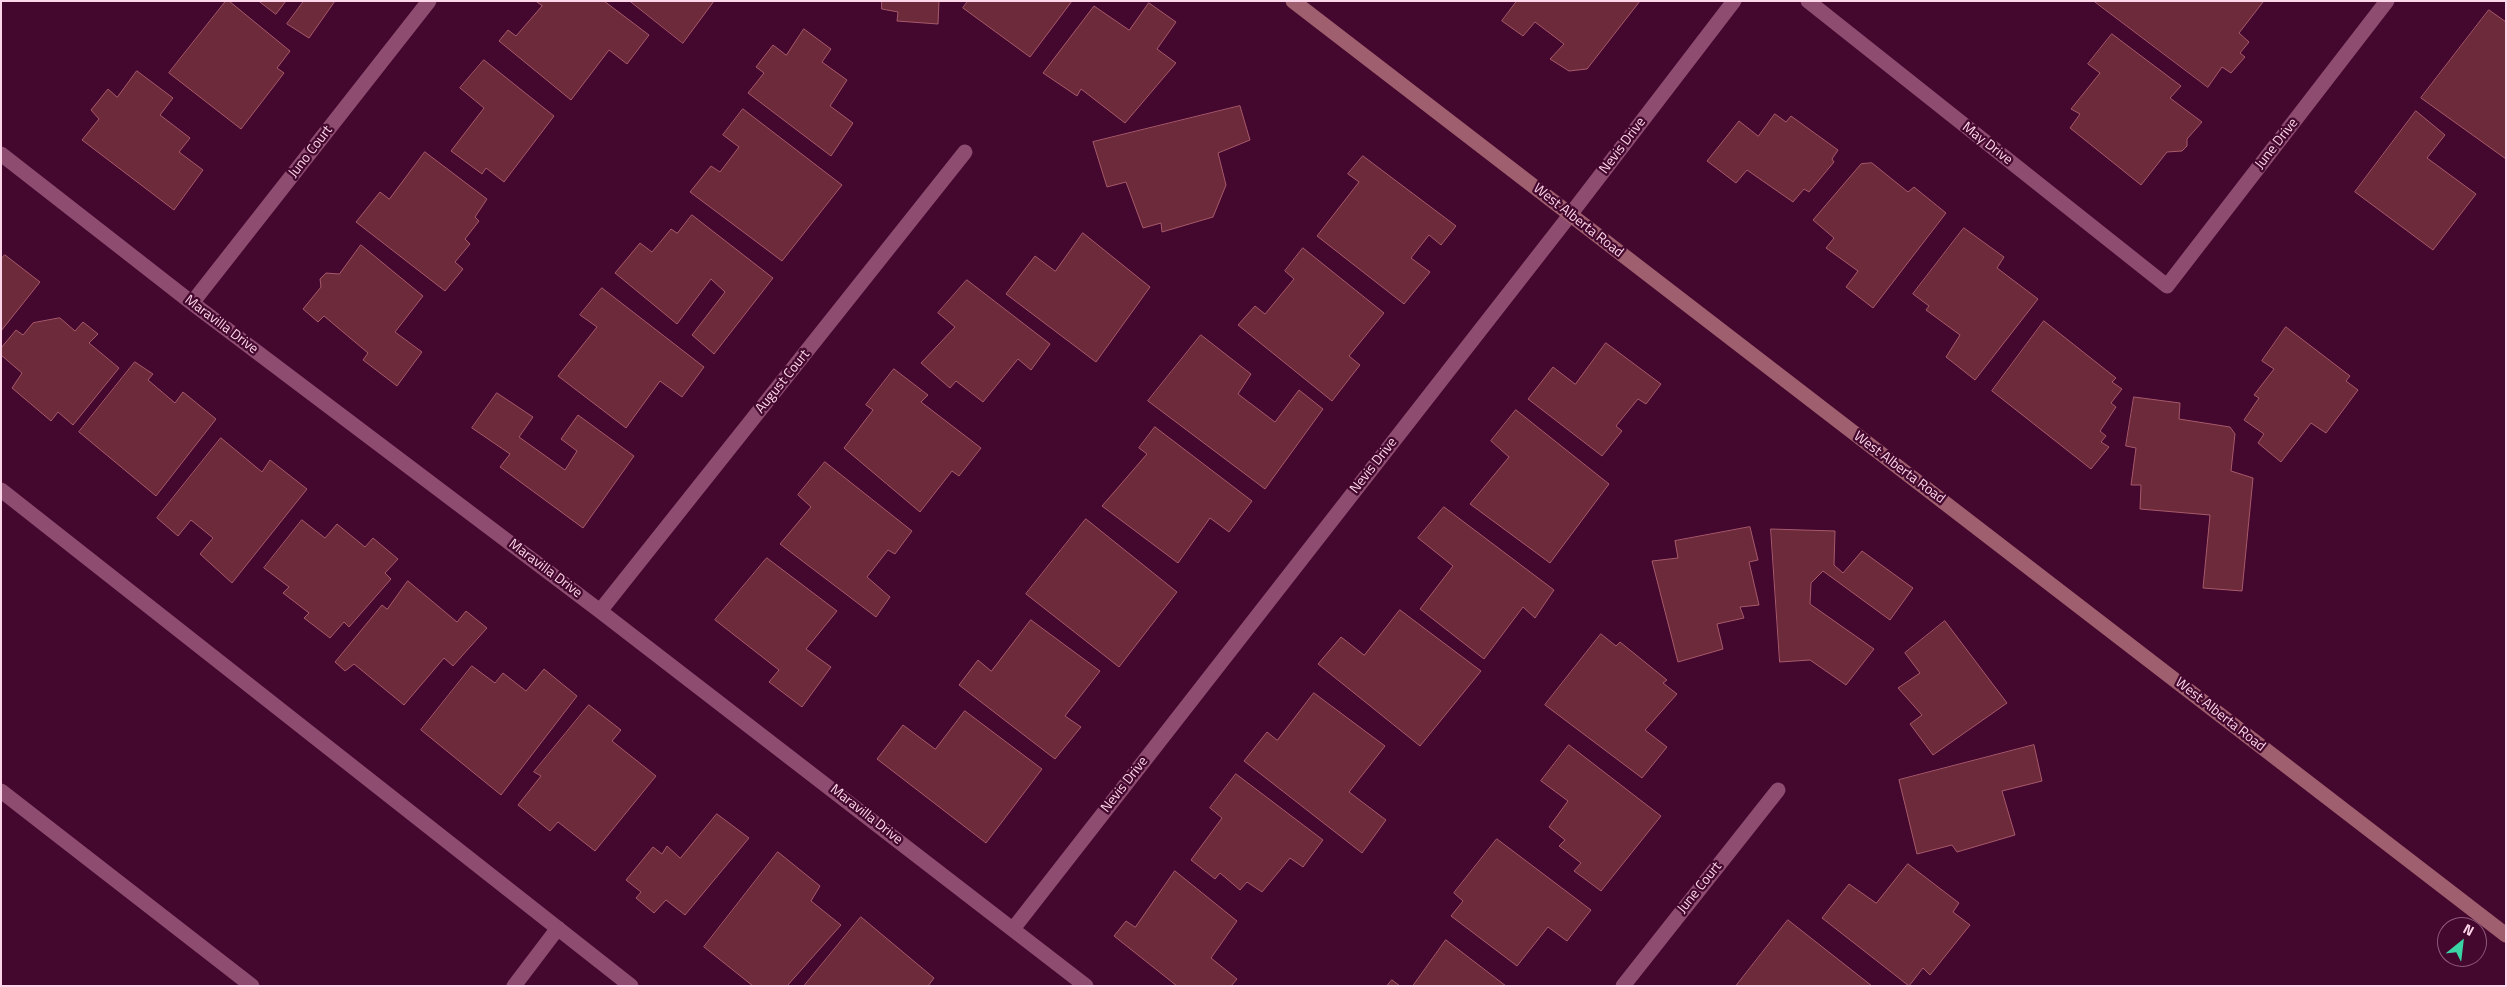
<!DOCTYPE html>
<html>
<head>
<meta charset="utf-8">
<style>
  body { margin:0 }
  #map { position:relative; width:2507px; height:987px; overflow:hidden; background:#44072e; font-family:"Titillium Web",sans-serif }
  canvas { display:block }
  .frame { position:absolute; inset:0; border:2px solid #fdd6e9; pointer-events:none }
  .north { position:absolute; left:2437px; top:917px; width:50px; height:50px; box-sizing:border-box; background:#44072e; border:1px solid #8e5a79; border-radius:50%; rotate:29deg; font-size:14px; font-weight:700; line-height:20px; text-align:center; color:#fdd6e9 }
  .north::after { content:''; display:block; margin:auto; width:18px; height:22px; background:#3bd4a4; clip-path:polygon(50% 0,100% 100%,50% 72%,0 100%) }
</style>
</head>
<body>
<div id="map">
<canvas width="2507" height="987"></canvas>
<div class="frame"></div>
<div class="north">N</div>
</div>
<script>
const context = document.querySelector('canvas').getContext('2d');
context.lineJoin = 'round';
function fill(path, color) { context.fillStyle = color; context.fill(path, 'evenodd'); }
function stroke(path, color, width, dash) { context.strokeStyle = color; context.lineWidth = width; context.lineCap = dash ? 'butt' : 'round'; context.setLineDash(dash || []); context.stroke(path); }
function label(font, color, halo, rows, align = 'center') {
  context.font = font + ' "Titillium Web",sans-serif'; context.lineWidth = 4.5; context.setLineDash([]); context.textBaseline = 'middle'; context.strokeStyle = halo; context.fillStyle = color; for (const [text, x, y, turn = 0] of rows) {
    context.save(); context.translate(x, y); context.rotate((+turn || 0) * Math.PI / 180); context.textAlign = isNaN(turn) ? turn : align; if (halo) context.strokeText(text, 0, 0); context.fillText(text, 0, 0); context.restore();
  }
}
const building = new Path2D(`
  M226,1H229L290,51L277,68L284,73L241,129L169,73Z
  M259,1H286L276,14Z
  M304,1H335L309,38L287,24Z
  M536,1H604L649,35L627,64L609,50L571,100L499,41L508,30L516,36L542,6Z
  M630,1H714L683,43Z
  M882,1H939L938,24L897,21L898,12L882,9Z
  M968,1H1072L1030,57L963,8Z
  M1517,1H1640L1587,69L1569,71L1550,59L1564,44L1535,22L1523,36L1502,21Z
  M2094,1H2262L2263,2L2239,33L2249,42L2240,53L2245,57L2231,73L2222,67L2208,87Z
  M1149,3L1176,22L1157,49L1176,63L1125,123L1081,89L1077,96L1043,73L1094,6L1129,30Z
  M2489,10L2506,22V159L2421,98Z
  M804,29L831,49L822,62L847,80L830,106L853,123L831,156L748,93L764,73L756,67L773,45L786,55Z
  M2112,34L2181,86L2170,98L2202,122L2187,139V146L2182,151L2167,152L2141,185L2070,128L2080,114L2071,109L2100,73L2088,64Z
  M484,60L554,116L504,182L486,168L482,174L451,151L484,108L460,88Z
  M137,71L173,98L160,115L190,138L179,152L203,170L174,210L82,140L99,119L91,110L108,89L117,97Z
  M1240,106L1250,140L1218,153L1226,185L1213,217L1162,232L1161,223L1143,228L1126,182L1107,187L1093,142Z
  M743,109L842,185L782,261L690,192L711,166L720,172L739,147L723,135Z
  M2416,111L2445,135L2427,158L2476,194L2433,250L2355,192Z
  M1775,114L1786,122L1791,116L1838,150L1832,159L1834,162L1809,192L1804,189L1793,202L1747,170L1736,183L1707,161L1739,121L1758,136Z
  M425,152L487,199L475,217L479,221L465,239L470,244L455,262L463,269L445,291L356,222L380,192L389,199Z
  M1363,156L1456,226L1441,245L1429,235L1411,258L1430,272L1404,304L1317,236L1359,182L1348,174Z
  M1872,163L1908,192L1914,187L1946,213L1873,308L1846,287L1858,271L1826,248L1834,238L1813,220L1861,164Z
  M692,215L773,278L714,354L692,335L725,292L711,279L677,324L615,273L640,243L652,252L671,229L677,233Z
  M1964,228L2004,257L1997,268L2038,299L1975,380L1946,357L1960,335L1926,310L1929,306L1913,294Z
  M1083,233L1150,287L1096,362L1006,294L1035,256L1055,271Z
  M361,245L423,296L395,332L422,352L397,386L363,360L368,353L324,316L318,322L303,309L321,287L320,279L326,273L339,274Z
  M1303,248L1384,313L1349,356L1360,365L1332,401L1238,325L1255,306L1265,314L1294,279L1285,271Z
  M5,255L40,282L1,331V259Z
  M967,280L1050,344L1031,370L1018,359L983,402L956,381L950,388L921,363L955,327L938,313Z
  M602,288L704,367L682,397L660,381L626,428L558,376L597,327L580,315Z
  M60,318L75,331L83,322L98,334L89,343L119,368L73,425L58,412L51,421L12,388L22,373L1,355V348L16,330L23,335L33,323Z
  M2044,321L2116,378L2112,382L2122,389L2111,403L2116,407L2100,431L2106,436L2101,442L2109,447L2091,469L1992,391Z
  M2286,327L2350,376L2346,381L2358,390L2326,433L2311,423L2281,462L2258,443L2264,434L2244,420L2259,398L2254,395L2274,369L2262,361Z
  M1201,335L1251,374L1238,394L1275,422L1299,390L1323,409L1265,489L1148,401Z
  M1606,343L1661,384L1646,404L1638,399L1616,426L1622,431L1602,456L1528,399L1553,367L1575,384Z
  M135,362L153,374L148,380L175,403L183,392L216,419L156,496L79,432Z
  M894,369L928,395L921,402L981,448L959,476L952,471L920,512L844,448L873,410L866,405Z
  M497,393L533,417L519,437L565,470L577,451L561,439L578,415L634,456L583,528L500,467L510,454L472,428Z
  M2134,397L2180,403L2179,419L2230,427L2235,434L2231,471L2253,478L2242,591L2203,588L2210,515L2140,509L2141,485H2131L2136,448L2126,446Z
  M1516,410L1609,484L1550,563L1470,504L1509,457L1491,441Z
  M1155,427L1252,501L1229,532L1210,518L1178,563L1102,506L1147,454L1139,448Z
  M221,438L262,472L270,460L307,489L232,583L200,554L213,538L191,520L178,536L157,518Z
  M825,462L912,531L895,554L888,550L867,577L890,597L876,617L780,544L811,507L798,495Z
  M1444,507L1554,590L1535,618L1523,607L1484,659L1420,609L1453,566L1418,538Z
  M1086,519L1177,592L1119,667L1026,594Z
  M302,520L325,538L337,524L365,547L373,538L398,559L385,573L391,579L349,627L344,622L330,638L304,618L309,613L283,593L289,587L264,568Z
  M1750,527L1758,560L1749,562L1759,605L1740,607L1744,618L1717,624L1723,649L1678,662L1652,561L1678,558L1675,541Z
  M1771,529L1835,531L1834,565L1843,573L1862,551L1913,588L1890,620L1823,571L1811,583L1810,604L1874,649L1846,685L1810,660L1780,662Z
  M767,558L837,611L806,649L831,667L802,707L769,682L779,670L715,620Z
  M408,581L457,622L466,611L487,628L453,666L444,658L404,705L354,664L345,671L335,662L382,605L387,609Z
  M1400,610L1481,671L1420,746L1318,664L1341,637L1364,655Z
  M1031,620L1100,671L1065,716L1081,727L1055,759L959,685L978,660L991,671Z
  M1945,621L2007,703L1933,755L1910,724L1922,715L1898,688L1920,673L1905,653Z
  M1601,634L1616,646L1620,642L1667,680L1663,683L1677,694L1645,730L1667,747L1642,778L1545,705Z
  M472,666L495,683L503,673L526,691L544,669L577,696L501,795L421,730Z
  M1314,693L1385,746L1349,792L1386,820L1362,853L1244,761L1267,732L1277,740Z
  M589,705L621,730L612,741L656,776L595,851L558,822L550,831L518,805L541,776L534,772Z
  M965,711L1042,769L986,843L877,759L903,725L935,749Z
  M1569,745L1661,816L1601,891L1574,871L1581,863L1559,846L1565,840L1549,827L1568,801L1541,781Z
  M2034,745L2042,781L2002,791L2015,835L1957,852L1952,845L1917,854L1899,780Z
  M1236,774L1323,840L1303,867L1290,858L1262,892L1247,882L1240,890L1220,873L1215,879L1191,860L1222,818L1210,808Z
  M717,814L749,838L685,915L666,900L654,913L636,898L641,892L626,880L653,847L662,854L667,846L680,858Z
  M1497,839L1591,910L1567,941L1548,927L1517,966L1451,916L1463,901L1454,893Z
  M778,852L820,886L811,901L841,925L787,986H753L704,947Z
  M1908,864L1959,903L1953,912L1970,925L1930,975L1923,968L1909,986L1822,918L1849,884L1876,903Z
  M1175,871L1237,921L1211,958L1237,979L1231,986H1177L1114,936L1126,921L1135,927Z
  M861,917L934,978L928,986H804Z
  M1788,920L1872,986H1736Z
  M1446,940L1506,986H1413Z
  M1392,980L1400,986H1387Z`);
fill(building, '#6d2a3b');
stroke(building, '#a65a6a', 1);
stroke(new Path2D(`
  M1,490L631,986
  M1,791L252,986
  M514,986L558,928`), '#8d4c70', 15);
stroke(new Path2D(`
  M1808,1L2167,286L2387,1
  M1,154L192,303L600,611L1086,986
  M192,303L429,1
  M600,611L965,152
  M1013,929L1570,215L1734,1
  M1623,986L1778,790`), '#8d4c70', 15);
stroke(new Path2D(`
  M1293,1L2506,935`), '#a05f6e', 15);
label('14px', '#fdd6e9', '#44072e', [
  ["May Drive",1987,144,38],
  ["June Drive",2277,144,-52],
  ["Nevis Drive",1623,146,-53],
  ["Juno Court",311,152,-52],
  ["West Alberta Road",1578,221,38],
  ["Maravilla Drive",221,325,37],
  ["August Court",783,382,-51],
  ["Nevis Drive",1374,466,-52],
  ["West Alberta Road",1899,468,37],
  ["Maravilla Drive",545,569,37],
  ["West Alberta Road",2220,715,38],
  ["Nevis Drive",1125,785,-52],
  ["Maravilla Drive",866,815,38],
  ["June Court",1700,888,-51]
]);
</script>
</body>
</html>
